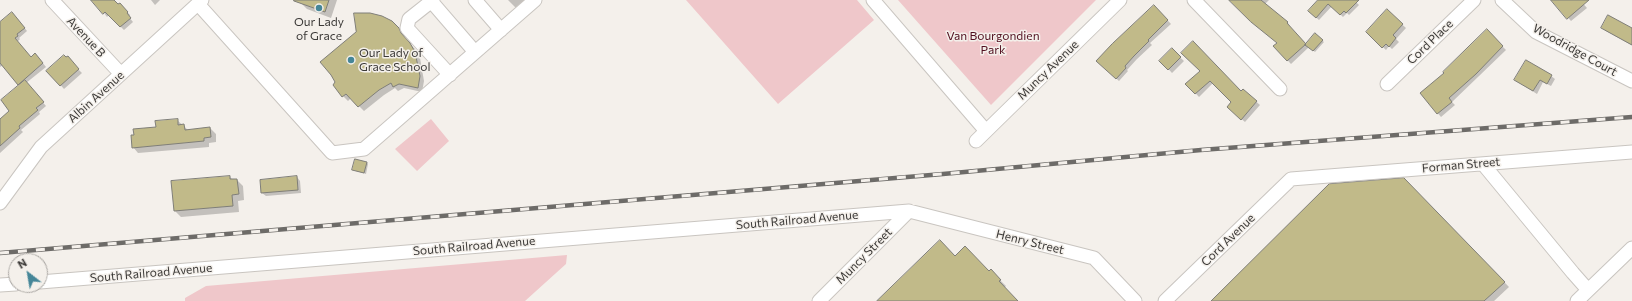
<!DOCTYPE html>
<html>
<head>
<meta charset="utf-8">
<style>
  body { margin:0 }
  #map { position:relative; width:1632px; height:301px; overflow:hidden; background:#f4f0eb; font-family:Commissioner,sans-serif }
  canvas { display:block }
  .north { position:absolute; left:8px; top:253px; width:40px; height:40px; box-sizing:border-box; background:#f4f0eb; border:1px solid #aaa7a3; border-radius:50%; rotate:329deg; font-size:11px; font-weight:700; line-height:16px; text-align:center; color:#3b3937 }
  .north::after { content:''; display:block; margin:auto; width:14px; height:18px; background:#458698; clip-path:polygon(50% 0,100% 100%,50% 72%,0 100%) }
</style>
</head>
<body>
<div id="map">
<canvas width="1632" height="301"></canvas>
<div class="north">N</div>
</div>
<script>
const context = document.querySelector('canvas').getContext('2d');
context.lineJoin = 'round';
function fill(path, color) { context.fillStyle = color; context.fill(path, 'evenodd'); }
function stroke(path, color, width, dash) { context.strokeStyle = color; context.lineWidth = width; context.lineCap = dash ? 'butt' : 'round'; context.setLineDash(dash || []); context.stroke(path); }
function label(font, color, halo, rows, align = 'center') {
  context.font = font + ' Commissioner,sans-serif'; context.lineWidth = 3; context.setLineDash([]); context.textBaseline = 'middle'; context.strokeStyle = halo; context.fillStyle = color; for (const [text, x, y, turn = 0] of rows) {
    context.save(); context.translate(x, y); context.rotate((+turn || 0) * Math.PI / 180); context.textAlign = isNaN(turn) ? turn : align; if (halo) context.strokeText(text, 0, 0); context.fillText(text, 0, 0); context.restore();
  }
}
fill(new Path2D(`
  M686,0H857L874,20L778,104Z
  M898,0H1096L991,105Z
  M431,119L449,141L417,171L395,149Z
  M567,255L566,264L525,301H185V298L206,286Z`), '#efc7ca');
fill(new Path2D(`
  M97,0H113L118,6L120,4L130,15L129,17L133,22L124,30L109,15L107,17L104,13L94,3Z
  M151,0H160L155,5Z
  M302,0H337L331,18L307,9L301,3Z
  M508,0H529L518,10Z
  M1231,0H1269L1265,4L1288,23L1290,26L1289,27L1306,45L1315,35L1324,42L1315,52L1309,47L1291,64L1275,47L1278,43Z
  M1319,0H1354L1359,5L1349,15L1347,13L1343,17L1332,6L1319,20L1312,14Z
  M1552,0H1580L1587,8L1571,21Z
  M1154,6L1171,24L1150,43L1152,45L1137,59L1127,70L1128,71L1119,81L1097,61Z
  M1387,11L1406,28L1396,39L1399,42L1392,49L1389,46L1386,50L1367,32Z
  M15,16L27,31L19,38L20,39L17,42L31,58L38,57L46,67L26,83L46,106L39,112L40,114L21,130L23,132L0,153V120L11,111L20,85L3,65L0,67V23Z
  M391,22L404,34L405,39L415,49L420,58L424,81L422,92L404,88L398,91L395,88L384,95L364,111L351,98L348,101L343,96Z
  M1602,28L1632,29L1631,45L1606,31Z
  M1487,31L1506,50L1452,102L1455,105L1441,117L1421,94L1446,73Z
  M1172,50L1184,61L1172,73L1161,61Z
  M67,58L82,73L64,89L48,71Z
  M1201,71L1241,92L1243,90L1260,105L1245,122L1231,110L1232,102L1213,83L1199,97L1187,84Z
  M1551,76L1555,79L1551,86L1543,82L1537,94L1515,80Z
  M177,120L189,131L210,128L216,134V142L209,143V147L138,153L133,147L157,127Z
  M367,162L368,164L366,174L353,170Z
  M230,177L233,180H237L243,186L244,200L238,201L239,212L181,217L175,211Z
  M297,177L300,181L301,193L266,196L262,193L261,180Z
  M1404,179L1509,287L1494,301H1212Z
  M955,257L997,277L1006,286L1004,288L1017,301H878Z`), '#0003');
const building = new Path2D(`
  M91,0H114L118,4L120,3L128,12L127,13L131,18L120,27L105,12L103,14Z
  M294,0H329L325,12L294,1Z
  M1229,0H1261L1288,22L1287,23L1306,44L1287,61L1273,46L1277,43L1251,22Z
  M1318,0H1359L1346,13L1344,11L1340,15L1328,4L1316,18L1308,11Z
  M1551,0H1589L1567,19Z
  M1154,5L1168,20L1148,40L1149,41L1134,56L1125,66L1126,68L1116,79L1096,61L1112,44Z
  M1387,9L1403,24L1393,35L1396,38L1389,47L1386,44L1382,48L1366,32Z
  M12,12L25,28L17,34L18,36L15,38L31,57L35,53L43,63L18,85L0,63V22Z
  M354,13H370L382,16L392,21L399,28L401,33L410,43L415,52L420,76L418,88L399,84L393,87L391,83L379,90L358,107L346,94L342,97L333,85L335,82L331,75L320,62L356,32Z
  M1608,15L1632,28V45L1601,28Z
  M1487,29L1503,46L1476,74L1449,98L1452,102L1437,114L1420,93L1444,73L1443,72Z
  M1315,33L1323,40L1313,51L1305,45Z
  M1193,41L1241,91L1243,89L1257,101L1241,120L1227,107L1231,102L1210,81L1195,94L1185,84L1200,71L1181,53Z
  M1172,48L1181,57L1168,70L1159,61Z
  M64,55L66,57L68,56L79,69L60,86L46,71Z
  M1526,60L1552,75L1547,84L1540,80L1533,91L1514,80Z
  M25,80L44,102L36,108L38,110L19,126L20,128L0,146V119L9,111L1,100Z
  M178,119V125L184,124L185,130L210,127L211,137L204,138V141L132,148L131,135H134L133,129L156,127L155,121Z
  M355,159L367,162L364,173L352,170Z
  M230,176V179H237L239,194L232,195L233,206L174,211L171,181Z
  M297,176L298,190L261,193L260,180Z
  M1404,178L1505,282L1484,301H1211L1329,184Z
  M940,240L955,256L965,246L989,271L991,269L1001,280L999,281L1018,301H877Z`);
fill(building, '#c1ba89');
stroke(building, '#7f7e78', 1);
const minor = new Path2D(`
  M52,0L121,74
  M433,0L409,19L407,28L450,75
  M475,0L501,30
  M873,0L986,131
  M1194,0L1280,89
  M1502,0L1536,32L1632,81
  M431,1L475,52
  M198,4L332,153L364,149L535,0
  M1387,84L1474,0
  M976,141L1120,0
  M1483,164L1573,273L1588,290
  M0,203L41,147L202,0
  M40,282L909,211L1094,258L1135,301
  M0,285L16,284
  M819,301L909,211
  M1165,301L1291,179L1632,152
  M1577,301L1632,248`);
stroke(minor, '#c9c5c0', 15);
stroke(minor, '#fff', 13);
const rail = new Path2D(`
  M0,253L943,174L1201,150L1632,117`);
stroke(rail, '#6d6b68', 4.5);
stroke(rail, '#f4f0eb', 3, [9]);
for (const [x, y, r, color] of [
  [319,8,4,"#458698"],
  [351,60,4,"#458698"]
]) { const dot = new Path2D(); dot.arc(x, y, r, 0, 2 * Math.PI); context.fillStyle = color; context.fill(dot); stroke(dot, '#f4f0eb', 1.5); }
label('12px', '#3b3937', '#f4f0eb', [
  ["Our Lady",319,22],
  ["of Grace",319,36],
  ["Our Lady of",359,53,"left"],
  ["Grace School",359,67,"left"]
]);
label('12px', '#510f1f', '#f4f0eb', [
  ["Van Bourgondien",993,36],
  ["Park",993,50]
]);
label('12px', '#3b3937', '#f4f0eb', [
  ["Avenue B",86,37,47],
  ["Cord Place",1430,42,-44],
  ["Woodridge Court",1575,50,29],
  ["Muncy Avenue",1048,70,-44],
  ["Albin Avenue",96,97,-42],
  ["Forman Street",1461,165,-5],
  ["South Railroad Avenue",797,220,-5],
  ["Cord Avenue",1228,240,-44],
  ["Henry Street",1030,242,14],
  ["South Railroad Avenue",474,246,-5],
  ["Muncy Street",864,256,-45],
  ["South Railroad Avenue",151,273,-5]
]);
</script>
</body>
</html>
